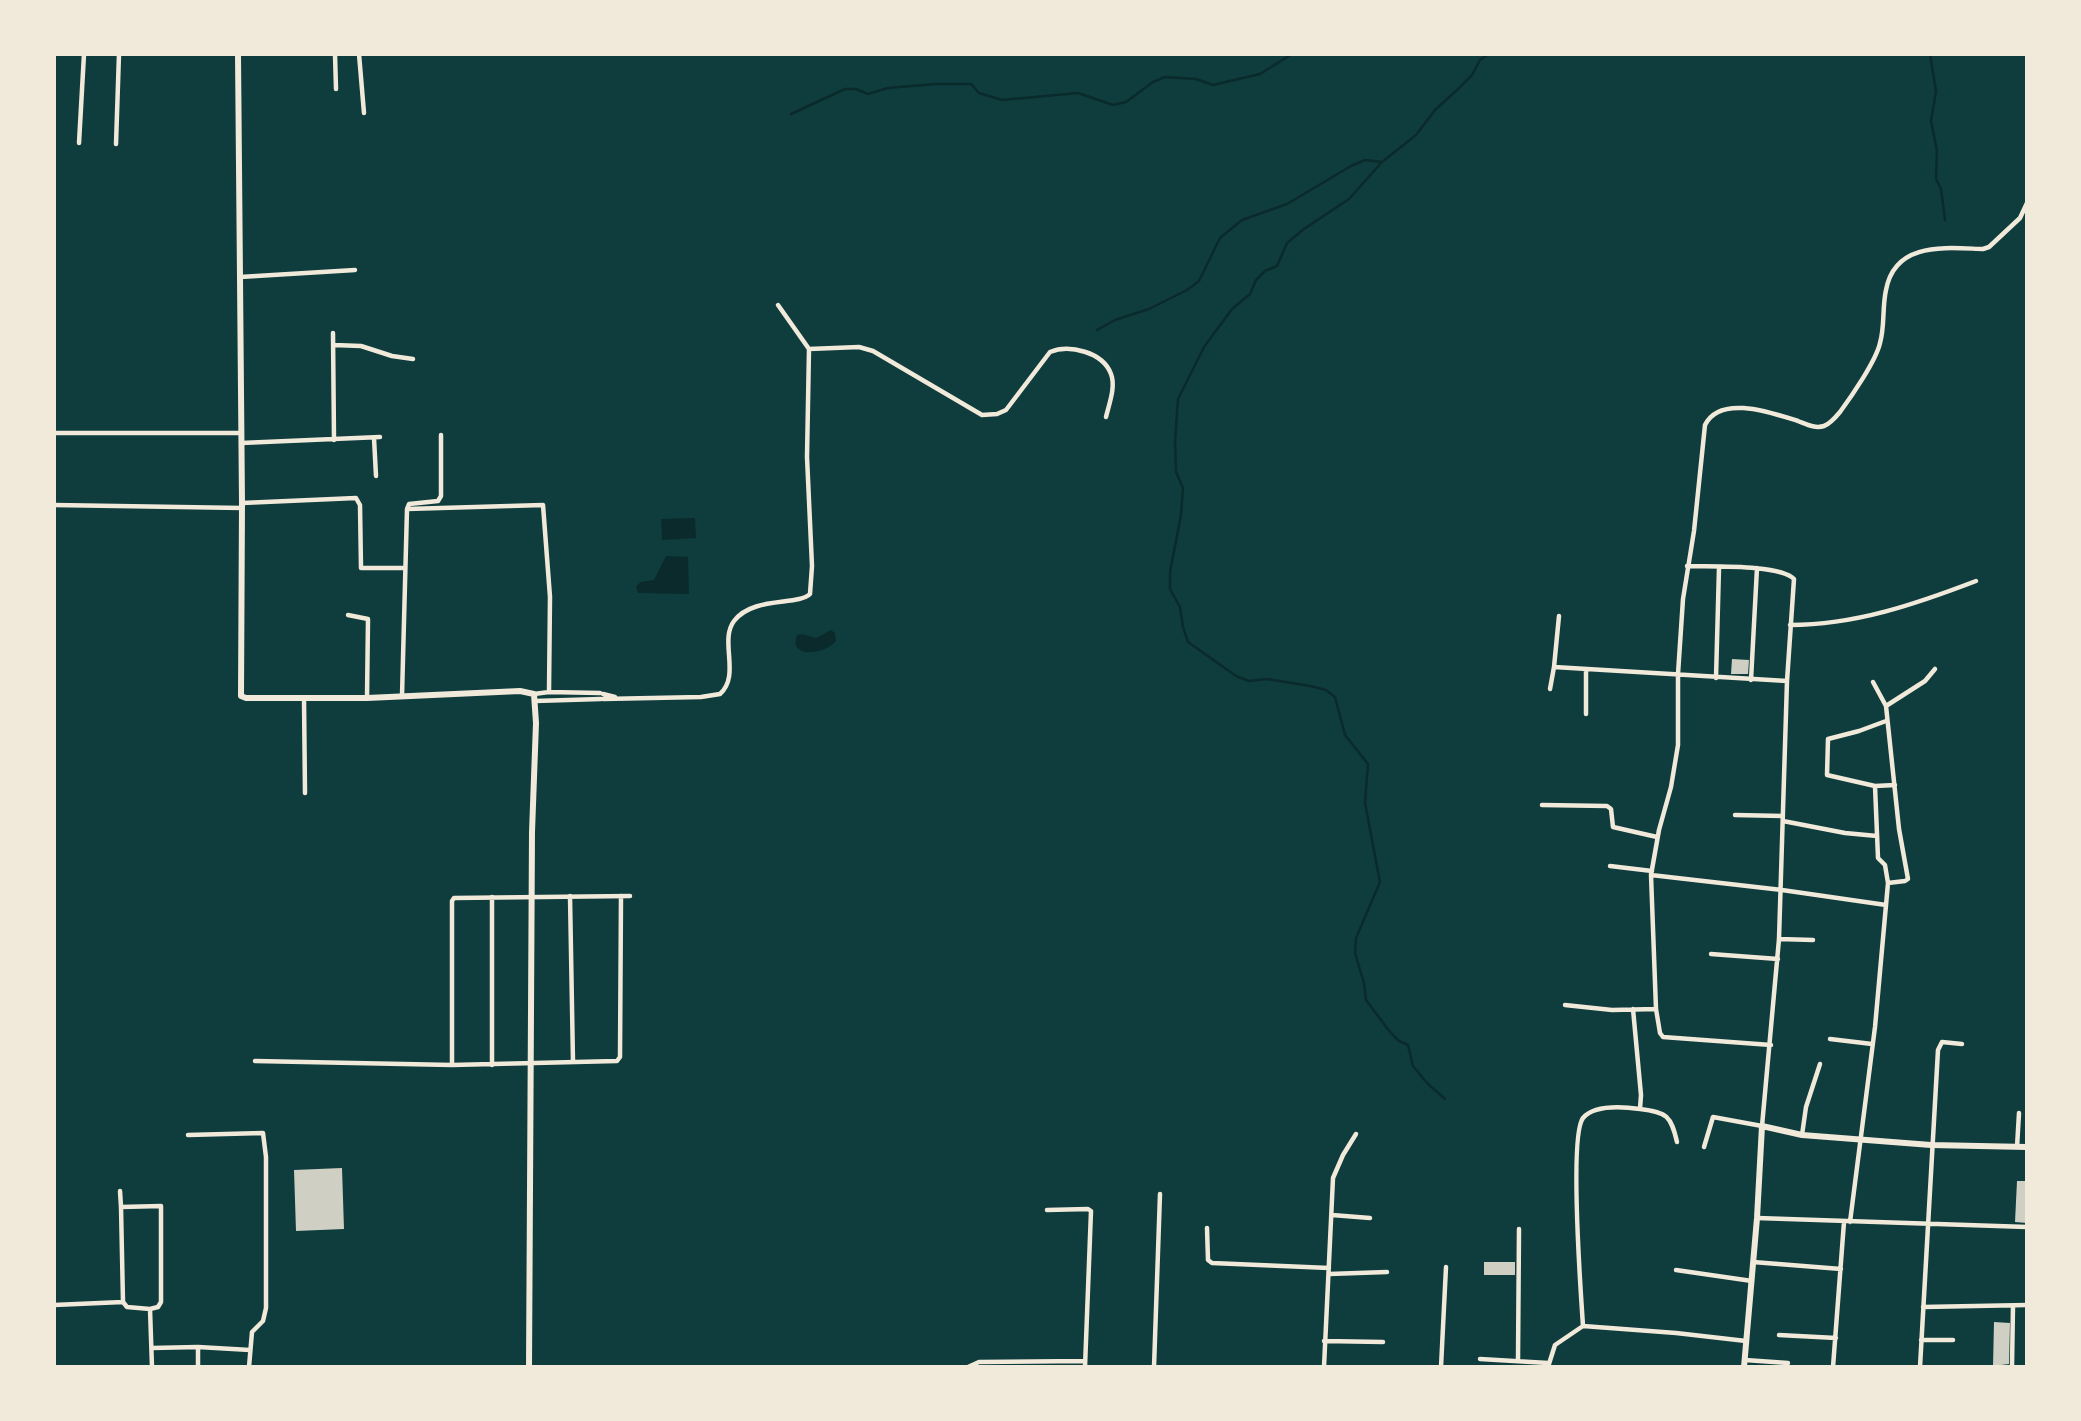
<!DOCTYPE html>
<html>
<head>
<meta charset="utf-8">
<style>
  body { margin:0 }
  #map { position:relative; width:2081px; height:1421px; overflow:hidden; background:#0f3d3e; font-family:"Golos Text",sans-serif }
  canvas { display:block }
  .frame { position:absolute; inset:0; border:56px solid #f1e9da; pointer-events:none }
</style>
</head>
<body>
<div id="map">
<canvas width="2081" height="1421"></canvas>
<div class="frame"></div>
</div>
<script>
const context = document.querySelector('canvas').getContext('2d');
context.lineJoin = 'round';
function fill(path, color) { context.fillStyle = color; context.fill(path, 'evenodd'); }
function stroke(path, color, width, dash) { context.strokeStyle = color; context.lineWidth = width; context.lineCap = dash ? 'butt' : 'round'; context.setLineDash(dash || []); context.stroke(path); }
fill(new Path2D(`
  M695,518L696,538L662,540L661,519Z
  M666,556L688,557L689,594L638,593L636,586L641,582L654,580Z
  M831,630L835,633L836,641C826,654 788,660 797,635L802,634L816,638Z`), '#0a2a2b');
stroke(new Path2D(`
  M1930,54L1936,91L1931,121L1937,151L1936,179L1941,189L1945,220
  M791,114L845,89H856L868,94L888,88L935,84H971L979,93L1002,100L1078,93L1113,105L1126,102L1153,82L1165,77L1196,79L1213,85L1260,74L1292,54
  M1382,162L1349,199L1304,229L1287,243L1277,266L1265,271L1256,280L1250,294L1232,309L1204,347L1178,399L1175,441L1176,472L1183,488L1181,515L1170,572V589L1180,607L1183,627L1188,642L1236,676L1249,681L1267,679L1310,686L1326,690L1335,697L1345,735L1368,764L1365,803L1380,882L1356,938L1355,953L1364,983L1366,1000L1390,1032L1399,1041L1408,1045L1413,1066L1427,1083L1445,1099
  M1097,330L1115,320L1149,309L1187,290L1199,281L1220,238L1242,220L1287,204L1351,166L1365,160L1382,162L1416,135L1435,110L1458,89L1472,75L1480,60L1489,54`), '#0a2a2b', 2.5);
fill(new Path2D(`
  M1732,659L1749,660L1748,674H1731Z
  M342,1168L344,1229L296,1231L294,1170Z
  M2017,1181H2027V1223L2015,1222Z
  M1484,1262H1515V1275H1484Z
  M1994,1322L2010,1323L2009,1364L1993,1366Z`), '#cfcfc3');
stroke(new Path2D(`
  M335,54L336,89
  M359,54L364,113
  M79,143L84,54
  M116,144L119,54
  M240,277L355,270
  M333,333L334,440
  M334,345L361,346L392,356L413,359
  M809,349L859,347L873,351L982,415L997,414L1006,410L1050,352C1069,344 1103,352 1111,374C1116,387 1109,404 1106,417
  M54,433H241
  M374,438L376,476
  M241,443L380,437
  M242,503L356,498L360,505L361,568H405
  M54,505L242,508
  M407,509L543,505L550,597L549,692
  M1687,566C1710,567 1780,564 1794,579L1787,681L1779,939L1762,1126L1713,1117L1704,1147
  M348,615L368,619L367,698
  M1790,625C1855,625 1916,604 1976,581
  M1554,667L1559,616
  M1586,669V714
  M1716,678L1719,568
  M1751,680L1757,568
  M1873,682L1886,706L1899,829L1908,879L1905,881L1888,883
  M1550,689L1554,667L1787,681
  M534,694L549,692L600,693
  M603,694L615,697
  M402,696L407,509L409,504L438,501L441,496V435
  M304,698L305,793
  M603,699L701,697L720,694C741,675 719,641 734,621C753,596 798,606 810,594L812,566L807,457L809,349L778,305
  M535,701L601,699
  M1886,706L1925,681L1935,669
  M1886,721L1859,731L1828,739L1827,775L1875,786L1895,785
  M1542,805L1607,806L1611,809L1613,827L1657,837
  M1735,815L1783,816
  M1783,821L1845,833L1877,836
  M1610,866L1652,871
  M1651,875L1782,890L1886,905
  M570,896L573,1062
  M492,897V1065
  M1779,939L1813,940
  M1711,954L1778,959
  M1565,1005L1612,1010L1656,1009
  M1830,1039L1872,1044
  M1771,1045L1663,1037L1660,1033L1656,1009L1651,875L1659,830L1671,787L1678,745V674L1683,599L1694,531L1705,425C1720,394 1772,413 1798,421C1806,424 1815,429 1824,426C1830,424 1835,418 1840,412C1851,397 1876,361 1880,343C1885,326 1882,308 1886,290C1895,241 1946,248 1983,249L1989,247L2020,218L2027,203
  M255,1061L452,1065L617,1061L620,1057L621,896
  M452,1065V901L454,898L630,896
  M1640,1109C1667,1112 1671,1116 1677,1142
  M188,1135L263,1133L266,1157V1308L263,1321L252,1332L249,1367
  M1802,1135L1806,1107L1820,1064
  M2017,1147L2019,1113
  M120,1191L121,1207
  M161,1206V1302L158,1307L150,1309L127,1307L123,1302L121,1207Z
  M1047,1210L1088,1209L1091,1211L1085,1367
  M1332,1215L1370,1218
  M1757,1218L2027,1227
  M1850,1222L1875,1027L1888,883L1885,865L1878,858L1875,786
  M1207,1228L1208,1260L1212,1263L1329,1268
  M1753,1262L1841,1269
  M1676,1270L1752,1281
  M1329,1274L1387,1272
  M54,1305L123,1302
  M1923,1307L2027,1305
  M150,1309L152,1367
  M1583,1326C1581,1295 1569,1136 1583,1118C1595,1104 1625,1107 1640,1109L1641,1095L1633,1009
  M1779,1335L1836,1338
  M1921,1340H1953
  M1324,1341L1383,1342
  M198,1347V1367
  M152,1348L198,1347L250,1350
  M1480,1359L1548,1363
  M1518,1360L1519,1229
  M1745,1360L1788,1363
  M968,1367L979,1362L1085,1361
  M1154,1367L1160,1194
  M1324,1367L1333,1178L1343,1155L1356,1134
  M1441,1367L1446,1267
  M1548,1367L1555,1345L1583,1326L1676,1333L1746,1341
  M1833,1367L1844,1222
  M1920,1367L1938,1050L1942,1042L1962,1044
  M2012,1367L2013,1306`), '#f1e9da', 4.5);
stroke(new Path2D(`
  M238,54L242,503L241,696L246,698H367L520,691L534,694L536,723L532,832L529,1367`), '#f1e9da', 6);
stroke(new Path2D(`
  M1744,1367L1757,1218L1762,1126L1802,1135L1931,1145L2027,1147`), '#f1e9da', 6);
</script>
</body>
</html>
